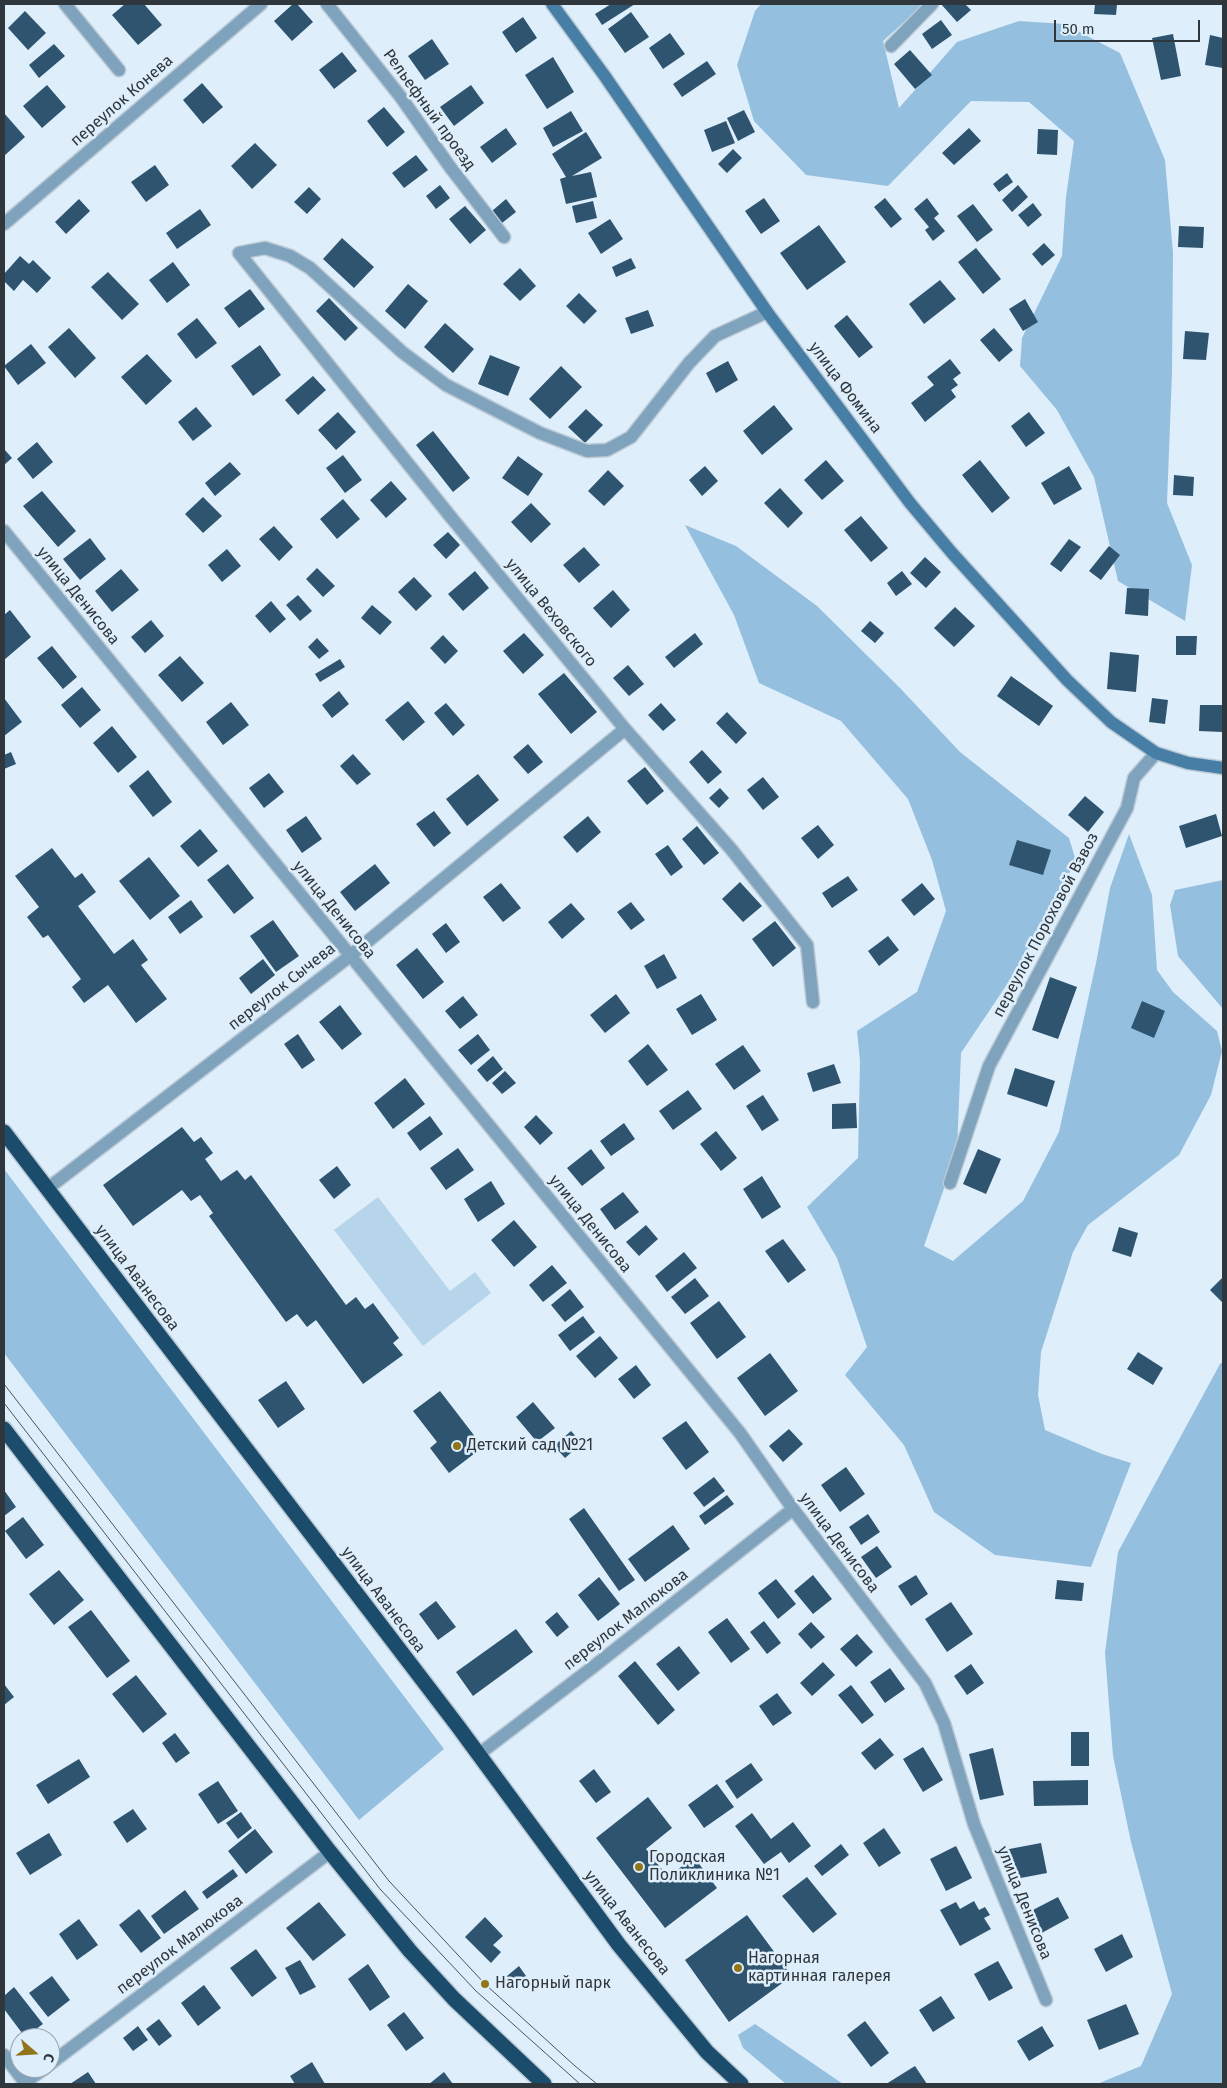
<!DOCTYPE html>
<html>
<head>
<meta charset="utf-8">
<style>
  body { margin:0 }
  #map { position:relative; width:1227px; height:2088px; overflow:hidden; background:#deeefb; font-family:"Fira Sans",sans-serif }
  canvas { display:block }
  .frame { position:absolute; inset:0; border:5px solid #2f373d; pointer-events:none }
  .north { position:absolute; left:10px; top:2028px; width:50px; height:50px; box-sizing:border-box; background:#deeefb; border:1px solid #98a5af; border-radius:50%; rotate:109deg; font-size:14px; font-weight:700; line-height:20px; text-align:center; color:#2f373d }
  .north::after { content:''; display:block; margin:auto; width:18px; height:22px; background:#91751b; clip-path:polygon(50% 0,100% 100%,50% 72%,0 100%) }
  .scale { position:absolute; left:1054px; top:20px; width:146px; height:22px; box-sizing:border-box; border:2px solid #2f373d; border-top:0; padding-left:6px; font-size:15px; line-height:18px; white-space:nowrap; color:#2f373d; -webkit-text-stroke:4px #deeefb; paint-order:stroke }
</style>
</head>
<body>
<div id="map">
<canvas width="1227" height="2088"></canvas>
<div class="frame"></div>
<div class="north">С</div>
<div class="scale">50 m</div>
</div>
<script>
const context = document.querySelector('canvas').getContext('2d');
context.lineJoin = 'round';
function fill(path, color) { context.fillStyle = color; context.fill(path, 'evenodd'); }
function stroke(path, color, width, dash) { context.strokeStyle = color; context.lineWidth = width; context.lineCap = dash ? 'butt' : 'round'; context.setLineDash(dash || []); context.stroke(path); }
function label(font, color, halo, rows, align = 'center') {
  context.font = font + ' "Fira Sans",sans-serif'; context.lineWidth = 5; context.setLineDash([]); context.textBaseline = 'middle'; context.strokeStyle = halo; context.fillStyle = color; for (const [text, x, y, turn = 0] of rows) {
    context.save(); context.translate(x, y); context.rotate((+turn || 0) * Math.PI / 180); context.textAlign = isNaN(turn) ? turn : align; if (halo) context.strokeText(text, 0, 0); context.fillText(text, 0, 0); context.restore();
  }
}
fill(new Path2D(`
  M378,1197L450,1291L475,1272L491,1293L423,1346L334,1230Z`), '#b6d4ea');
fill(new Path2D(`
  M761,4H924L883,41L899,108L957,42L1019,21L1064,24L1120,53L1165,160L1173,253L1172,372L1167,503L1192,565L1185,621L1118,581L1094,477L1057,410L1020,366L1022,338L1062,256L1066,197L1074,141L1029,102L971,101L888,186L806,175L754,121L737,65L755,11Z
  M685,525L736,546L817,606L900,688L960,752L1069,838L1076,861L1016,971L961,1053L957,1151L924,1246L953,1261L1023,1201L1059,1132L1096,963L1110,888L1129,834L1152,895L1157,970L1173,992L1217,1031L1222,1051L1211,1095L1179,1155L1088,1225L1073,1252L1041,1352L1038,1395L1045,1430L1102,1454L1131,1463L1091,1567L995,1555L934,1512L904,1445L845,1375L867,1347L837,1258L807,1207L858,1158L860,1061L857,1031L917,992L946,911L932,860L908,799L841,721L759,683L734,615Z
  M1223,880V1009L1178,956L1170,905L1175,890Z
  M4,1169L444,1749L359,1820L4,1353Z
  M1223,1362V2084H1097L1141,2066L1172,1994L1131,1842L1113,1756L1105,1653L1118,1552L1220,1364Z
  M755,2024L843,2084H786L743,2048L738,2035Z`), '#95bfde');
fill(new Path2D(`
  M125,4H144L162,25L138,45L112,15Z
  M293,4H297L313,22L292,41L274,21Z
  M611,4H635L602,25L595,14Z
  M941,4H965L971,10L957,22Z
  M1095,4H1117L1116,15L1094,14Z
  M25,11L46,33L28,50L8,28Z
  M631,12L649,37L625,53L608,29Z
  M523,17L537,38L516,53L502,32Z
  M941,20L952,35L932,49L922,34Z
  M670,33L685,54L663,69L649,48Z
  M1173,34L1181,76L1161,80L1152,38Z
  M1210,35L1223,38V68L1205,65Z
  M432,39L449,64L425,80L408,56Z
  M54,44L65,56L39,78L29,65Z
  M910,50L932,75L915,89L894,64Z
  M342,52L357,71L334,89L319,70Z
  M553,57L574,92L547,109L525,75Z
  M707,61L716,74L682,97L673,84Z
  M202,83L223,107L203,124L183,100Z
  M47,85L66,107L42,128L23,106Z
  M471,85L484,103L454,126L440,107Z
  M384,107L405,132L387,147L367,121Z
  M744,110L755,132L738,141L727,118Z
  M571,111L583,131L553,147L543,128Z
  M4,113L25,137L4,156Z
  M726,121L735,143L712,152L704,130Z
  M506,128L517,144L492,163L480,147Z
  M969,128L981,141L954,165L942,153Z
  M1038,129L1058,130L1057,155L1037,154Z
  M586,132L602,158L572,176L591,172L597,197L566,204L560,179L566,177L552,154Z
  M255,143L277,165L252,189L231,166Z
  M733,149L742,158L727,173L718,164Z
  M416,155L428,170L404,188L392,173Z
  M155,165L169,185L146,202L131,182Z
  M1007,173L1013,182L999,192L993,184Z
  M440,185L450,198L436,209L426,196Z
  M1018,185L1028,197L1012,212L1002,200Z
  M309,187L321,199L307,214L294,202Z
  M764,198L780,221L761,234L745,211Z
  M885,198L902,219L891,228L874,207Z
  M927,198L939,214L934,218L945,231L933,241L925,230L929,227L914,209Z
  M79,199L90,211L66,234L55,222Z
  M506,199L516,212L502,223L492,211Z
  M593,201L597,218L576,223L572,206Z
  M1033,203L1042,215L1028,227L1018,215Z
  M973,204L993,230L977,242L957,216Z
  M465,206L486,230L470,244L449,219Z
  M200,209L211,225L177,249L166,233Z
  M610,219L623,239L601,254L588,233Z
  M819,225L846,262L807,290L780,253Z
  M1179,226L1204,227L1203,248L1178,247Z
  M342,238L374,267L354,288L323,259Z
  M1044,243L1055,255L1042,266L1032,254Z
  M976,248L1001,279L983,294L958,262Z
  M20,256L29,264L33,260L51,278L37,293L23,280L14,291L4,281V274Z
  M631,258L636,268L616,277L612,267Z
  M173,262L190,285L167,303L149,280Z
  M520,268L536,286L520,301L503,284Z
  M108,272L139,304L122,320L91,287Z
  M940,280L956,299L924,324L909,304Z
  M408,284L428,301L405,329L385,311Z
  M250,289L265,309L239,328L224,308Z
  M579,293L597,311L584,324L566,306Z
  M329,298L358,328L345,341L316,311Z
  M1025,299L1038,322L1023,331L1009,309Z
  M648,310L654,326L631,334L625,318Z
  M847,315L873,347L859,358L834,326Z
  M197,318L217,343L196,359L177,334Z
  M445,323L474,349L453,373L424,347Z
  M69,328L96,358L75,378L48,347Z
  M994,328L1013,350L999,362L980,340Z
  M1185,331L1209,333L1206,360L1183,359Z
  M31,344L46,363L18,385L4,366Z
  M260,345L281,375L253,396L231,366Z
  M147,354L172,381L146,405L121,377Z
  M490,355L520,367L508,396L478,384Z
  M950,359L961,373L953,379L958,385L951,390L956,397L925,422L911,403L934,385L927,377Z
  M728,361L738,380L716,393L706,373Z
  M561,366L582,387L550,419L529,399Z
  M313,376L326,390L298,415L285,400Z
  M774,405L793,429L762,455L743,431Z
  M196,407L212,426L193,441L178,422Z
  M586,409L603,425L585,443L568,427Z
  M338,412L356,432L336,450L318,430Z
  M1029,412L1045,433L1026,447L1011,426Z
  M433,431L470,478L453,492L416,445Z
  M37,442L53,462L33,479L17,459Z
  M4,449L12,458L4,465Z
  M343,455L362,480L345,493L326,468Z
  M518,456L543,474L528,496L502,478Z
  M826,460L844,481L822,500L804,480Z
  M980,460L1010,498L992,513L962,475Z
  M230,462L241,474L215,496L205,483Z
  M705,466L718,481L702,496L689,480Z
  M1069,466L1082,489L1054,505L1041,483Z
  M608,470L624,486L604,506L588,491Z
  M1174,475L1194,477L1193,496L1173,495Z
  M391,481L407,499L386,518L370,500Z
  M780,488L803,513L788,528L764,503Z
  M42,491L76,531L58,547L23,506Z
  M203,497L222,516L203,533L185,514Z
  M343,499L360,519L337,539L320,519Z
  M531,503L551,524L531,543L511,522Z
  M861,516L888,548L871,562L844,530Z
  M274,526L293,547L279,561L259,539Z
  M448,532L460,545L446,559L433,545Z
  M90,538L106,559L80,580L63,559Z
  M1069,539L1081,547L1061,572L1050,564Z
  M1109,546L1120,555L1101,580L1089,571Z
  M584,547L600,565L579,583L563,565Z
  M227,549L241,566L222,582L208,565Z
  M925,557L941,572L926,588L910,573Z
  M317,568L335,586L323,597L306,579Z
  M121,569L139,590L112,612L95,591Z
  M475,571L489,588L463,611L448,594Z
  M902,571L912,584L896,596L887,583Z
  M414,577L432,596L416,611L398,592Z
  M1127,588L1149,589L1148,616L1125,614Z
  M613,590L630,610L611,628L593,608Z
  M298,595L312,611L300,621L286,605Z
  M271,601L286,619L270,633L255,616Z
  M372,605L392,622L380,635L361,618Z
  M955,607L975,626L954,647L934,628Z
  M10,610L31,637L4,660V615Z
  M151,620L164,636L145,653L131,637Z
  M870,621L884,633L875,643L861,631Z
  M524,633L544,655L523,674L503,651Z
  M695,633L703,644L674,668L665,657Z
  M443,635L458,651L445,664L430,648Z
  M1176,636H1197L1196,655H1176Z
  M317,638L329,651L319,659L308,647Z
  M52,646L77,677L63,689L37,658Z
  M1110,652L1139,655L1136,692L1107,689Z
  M180,656L204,683L182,702L158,675Z
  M340,659L345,667L320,682L315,674Z
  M628,665L644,684L629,696L613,678Z
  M564,673L597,712L571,734L538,694Z
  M1011,676L1053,706L1039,726L997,696Z
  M82,687L101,710L80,728L61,705Z
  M339,691L349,704L332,718L322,705Z
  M4,698L22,722L4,736Z
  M1152,698L1168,700L1165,724L1149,722Z
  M408,701L425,722L403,741L385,720Z
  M231,702L249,725L223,745L206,722Z
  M446,703L465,725L453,736L434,713Z
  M661,703L676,720L663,731L648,715Z
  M1200,705H1223L1222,732L1199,731Z
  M727,712L747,733L736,744L716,723Z
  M112,726L137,757L118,773L93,743Z
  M528,744L543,762L528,774L513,757Z
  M702,750L722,772L708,784L689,762Z
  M11,752L16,764L4,769V755Z
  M353,754L371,774L357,785L340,766Z
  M645,767L664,791L647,805L627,781Z
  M148,770L172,802L153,817L129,786Z
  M269,773L284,792L264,808L249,788Z
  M478,774L499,800L467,826L446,799Z
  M763,777L779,797L763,810L747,790Z
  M720,788L729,798L719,808L709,798Z
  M1085,796L1104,812L1088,832L1068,815Z
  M434,811L451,833L434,847L416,824Z
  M1216,814L1222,836L1186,848L1179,826Z
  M306,816L322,839L302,853L286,830Z
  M588,816L601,832L577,853L563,837Z
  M818,825L834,845L818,859L801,838Z
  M697,826L719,853L704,865L682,839Z
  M200,829L218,851L198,867L180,846Z
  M1017,840L1051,850L1043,875L1009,865Z
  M668,845L683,867L671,876L655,854Z
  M52,848L75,878L82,873L96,892L78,906L114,954L133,939L148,960L141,965L167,999L136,1023L108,985L84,1003L72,987L81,979L48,935L43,938L27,917L39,907L15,876Z
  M149,857L180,896L150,920L119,881Z
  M228,864L254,898L234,914L207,880Z
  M375,864L390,883L355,911L340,892Z
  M848,876L858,890L832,908L822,893Z
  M740,882L762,906L743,922L722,899Z
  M501,883L521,908L503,922L483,897Z
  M922,883L935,899L914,916L901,900Z
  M191,900L203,917L180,934L168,917Z
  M631,902L645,920L631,930L617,912Z
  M571,903L585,919L562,939L548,922Z
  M273,920L299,956L276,972L250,936Z
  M775,921L796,948L773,967L752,939Z
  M446,923L460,942L446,953L432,934Z
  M888,936L899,950L879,966L868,951Z
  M417,948L444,982L423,999L396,965Z
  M664,954L677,978L657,989L644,966Z
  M263,959L275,975L251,994L239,978Z
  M1050,977L1077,987L1058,1039L1032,1030Z
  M616,994L630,1013L605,1033L590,1015Z
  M701,994L717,1020L692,1035L676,1009Z
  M463,996L478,1015L460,1029L445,1011Z
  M1142,1001L1165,1011L1154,1038L1131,1028Z
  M340,1005L362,1034L342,1050L319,1022Z
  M298,1034L315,1060L302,1069L284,1044Z
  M478,1034L490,1050L471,1065L458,1050Z
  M648,1044L668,1070L647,1086L628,1061Z
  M743,1045L761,1071L734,1090L715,1064Z
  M493,1056L503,1069L487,1082L477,1070Z
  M834,1064L841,1083L813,1092L807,1073Z
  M1015,1068L1055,1081L1047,1107L1007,1094Z
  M505,1071L516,1083L502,1094L492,1083Z
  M405,1078L425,1104L393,1129L374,1103Z
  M688,1090L702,1109L673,1130L659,1111Z
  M763,1095L779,1120L762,1131L746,1106Z
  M856,1103L857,1128L832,1129V1104Z
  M536,1115L553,1133L540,1145L524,1127Z
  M430,1116L443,1134L420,1151L407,1133Z
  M624,1123L635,1139L611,1156L600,1141Z
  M182,1127L194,1142L201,1137L213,1153L205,1159L221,1181L237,1170L245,1180L251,1175L346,1305L356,1297L365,1309L373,1303L399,1338L393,1343L403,1355L363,1384L316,1320L307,1327L297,1314L286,1322L209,1216L213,1213L200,1195L191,1201L182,1190L133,1226L103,1185Z
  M716,1131L737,1158L721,1171L700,1144Z
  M458,1148L474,1170L446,1190L430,1168Z
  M591,1149L605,1168L582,1186L567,1168Z
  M978,1149L1001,1159L986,1194L963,1184Z
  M337,1166L351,1185L334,1199L319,1180Z
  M762,1176L781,1207L762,1219L743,1189Z
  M491,1181L505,1204L478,1222L464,1199Z
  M623,1192L639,1212L615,1230L600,1209Z
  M514,1220L537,1247L514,1267L491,1240Z
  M646,1225L658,1239L639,1256L626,1242Z
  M1119,1227L1138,1233L1131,1257L1112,1251Z
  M783,1239L806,1270L788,1283L765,1251Z
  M684,1252L697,1268L667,1292L655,1276Z
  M552,1265L567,1283L543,1302L529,1285Z
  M1223,1277V1303L1210,1290Z
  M695,1278L709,1296L685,1314L671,1297Z
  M570,1289L584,1307L565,1322L551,1305Z
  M719,1301L746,1337L717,1359L690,1323Z
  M583,1316L595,1332L570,1351L558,1335Z
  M600,1336L618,1358L595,1378L576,1356Z
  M1138,1352L1163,1368L1153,1385L1127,1369Z
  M770,1353L798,1391L765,1416L737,1378Z
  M636,1365L651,1385L634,1399L618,1379Z
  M286,1381L305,1409L278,1428L258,1400Z
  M440,1391L483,1447L449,1473L430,1448L437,1442L413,1411Z
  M533,1402L555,1428L537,1442L516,1417Z
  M686,1421L709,1452L686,1470L662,1438Z
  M789,1429L803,1444L783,1462L769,1446Z
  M571,1431L582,1443L565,1458L554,1446Z
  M846,1467L865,1494L840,1512L821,1485Z
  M714,1477L725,1491L704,1507L693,1493Z
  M4,1490L16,1507L4,1516Z
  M727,1495L734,1504L705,1525L699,1516Z
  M584,1508L635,1580L619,1591L569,1519Z
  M868,1514L880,1532L861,1545L849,1527Z
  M23,1517L44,1545L26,1559L5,1531Z
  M673,1525L690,1549L645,1582L628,1559Z
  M877,1546L892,1567L876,1578L861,1557Z
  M59,1570L84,1600L54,1625L29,1594Z
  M813,1575L832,1599L813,1614L794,1591Z
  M916,1575L928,1594L911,1606L898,1586Z
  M599,1577L620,1604L598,1621L578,1595Z
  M776,1579L796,1604L778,1619L758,1593Z
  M1057,1580L1084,1583L1082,1601L1055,1599Z
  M436,1601L456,1627L438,1640L419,1614Z
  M951,1602L973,1634L947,1652L925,1619Z
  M91,1610L130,1661L107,1678L68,1627Z
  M557,1612L569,1627L557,1637L545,1622Z
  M727,1618L750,1649L731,1663L708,1632Z
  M764,1621L781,1643L767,1654L750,1632Z
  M811,1622L825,1637L811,1649L798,1634Z
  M516,1629L533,1652L473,1696L456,1672Z
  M857,1634L873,1652L856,1667L840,1649Z
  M679,1646L700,1673L678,1691L656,1664Z
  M635,1661L675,1710L658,1725L618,1676Z
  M823,1662L835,1675L812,1696L800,1683Z
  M971,1664L984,1683L967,1695L954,1676Z
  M890,1668L905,1689L885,1703L870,1682Z
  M136,1675L167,1714L143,1733L112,1694Z
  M4,1684L14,1697L4,1705Z
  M851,1685L874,1715L862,1724L838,1695Z
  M777,1693L792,1713L773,1726L759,1706Z
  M1071,1732H1089V1766H1071Z
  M175,1733L190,1753L176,1763L162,1743Z
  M880,1738L894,1755L875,1770L861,1753Z
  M923,1747L943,1780L923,1792L903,1759Z
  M993,1748L1004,1795L980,1800L969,1754Z
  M79,1759L90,1777L48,1804L36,1785Z
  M751,1763L763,1780L737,1799L725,1781Z
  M594,1769L611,1792L596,1803L579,1781Z
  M1088,1780V1805L1034,1806L1033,1781Z
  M218,1781L238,1811L218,1824L198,1794Z
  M717,1784L734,1807L704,1828L688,1805Z
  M648,1797L672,1828L646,1849L668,1877L694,1857L717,1888L665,1928L596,1838Z
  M133,1809L147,1829L127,1843L113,1822Z
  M241,1812L252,1828L238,1839L226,1823Z
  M752,1813L771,1839L793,1822L811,1846L789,1863L781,1852L764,1864L735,1826Z
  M884,1828L901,1853L879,1867L863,1843Z
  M255,1829L273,1852L246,1874L228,1851Z
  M49,1833L62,1855L30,1875L16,1853Z
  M1041,1843L1047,1873L1010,1880L1004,1850Z
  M841,1844L849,1855L822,1876L814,1866Z
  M956,1846L972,1878L946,1891L930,1859Z
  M233,1869L238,1876L207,1899L202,1892Z
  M807,1877L837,1914L813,1933L782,1896Z
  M185,1890L199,1909L164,1934L151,1916Z
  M1058,1897L1069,1918L1038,1935L1027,1913Z
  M974,1901L979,1910L985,1907L990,1915L984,1918L991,1929L960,1946L940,1910L956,1902L960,1909Z
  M319,1902L346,1935L313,1961L286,1928Z
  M139,1909L161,1938L141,1953L119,1925Z
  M747,1915L792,1976L729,2022L685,1960Z
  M485,1917L503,1936L493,1945L501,1952L491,1963L465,1937Z
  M79,1919L98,1945L77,1960L59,1934Z
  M1122,1934L1133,1957L1106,1972L1094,1949Z
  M256,1949L277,1978L252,1997L230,1968Z
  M300,1960L316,1987L300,1995L285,1968Z
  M998,1961L1013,1988L989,2001L974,1974Z
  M368,1964L390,1997L370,2011L348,1979Z
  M519,1966L526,1976L514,1985L507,1976Z
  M52,1976L70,2000L48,2017L29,1993Z
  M204,1985L221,2008L198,2026L181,2003Z
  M14,1987L43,2024L25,2037L4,2009V1996Z
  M941,1996L955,2018L933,2032L919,2010Z
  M1126,2004L1139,2034L1099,2050L1087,2020Z
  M404,2012L424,2038L406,2051L387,2025Z
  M159,2019L172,2036L159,2046L146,2029Z
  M865,2021L889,2053L871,2067L847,2035Z
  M138,2026L148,2040L133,2051L123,2038Z
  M1042,2026L1054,2046L1029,2061L1017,2041Z
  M312,2062L325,2084H295L290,2076Z
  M915,2066L927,2084H886Z
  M88,2072L96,2084H70Z
  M444,2072L453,2084H429Z`), '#2e546f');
const street = new Path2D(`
  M65,4L119,70
  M327,4L400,96L450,167L504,237
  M891,46L932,4
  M4,224L261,4
  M767,312L715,336L689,363L631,437L607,450L587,451L540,433L446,385L402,352L310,268L290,256L265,248L239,253L450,516L625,729L731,849L807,945L813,1002
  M4,531L740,1433L793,1509L925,1683L944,1723L974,1824L1046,2000
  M950,1183L989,1066L1127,808L1134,778L1156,753
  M47,1189L350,956L625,729
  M479,1754L593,1667L793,1509
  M4,2055L26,2084
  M50,2064L330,1852
  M23,2084L45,2068`);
const secondary = new Path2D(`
  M552,4L604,75L767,312L910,503L952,553L1067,680L1111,722L1156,753L1188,763L1223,768`);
const highway = new Path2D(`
  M4,1132L457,1725L619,1945L707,2052L741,2084
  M4,1429L330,1852L410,1951L454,1999L544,2084`);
stroke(street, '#bbc9d5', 15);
stroke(secondary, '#bbc9d5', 15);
stroke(highway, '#bbc9d5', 18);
stroke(street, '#7fa3bd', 12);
stroke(secondary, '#477ea5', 12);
stroke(highway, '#1b4c6b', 15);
stroke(new Path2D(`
  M4,1384L389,1881L485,1984L575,2066L597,2084
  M4,1403L380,1889L476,1991L580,2084`), '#4b545b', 1);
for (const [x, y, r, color] of [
  [457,1446,5,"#91751b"],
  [639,1867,5,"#91751b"],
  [738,1968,5,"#91751b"],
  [485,1984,5,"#91751b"]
]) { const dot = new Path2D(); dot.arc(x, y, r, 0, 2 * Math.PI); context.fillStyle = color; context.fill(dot); stroke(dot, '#deeefb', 2); }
label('16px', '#2f373d', '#deeefb', [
  ["переулок Конева",122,101,-41],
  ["Рельефный проезд",429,110,54],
  ["улица Фомина",845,388,53],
  ["улица Денисова",78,596,51],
  ["улица Веховского",551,613,51],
  ["улица Денисова",334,910,51],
  ["переулок Пороховой Взвоз",1046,925,-62],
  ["переулок Сычева",282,987,-38],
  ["улица Денисова",590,1224,51],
  ["улица Аванесова",137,1278,53],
  ["улица Денисова",839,1543,53],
  ["улица Аванесова",383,1600,53],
  ["переулок Малюкова",626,1620,-38],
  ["улица Денисова",1024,1903,68],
  ["улица Аванесова",627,1923,52],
  ["переулок Малюкова",180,1945,-37]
]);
label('16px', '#2f373d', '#deeefb', [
  ["Детский сад №21",467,1446],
  ["Городская",649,1858],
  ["Поликлиника №1",649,1876],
  ["Нагорная",748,1959],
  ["картинная галерея",748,1977],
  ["Нагорный парк",495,1984]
], 'left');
</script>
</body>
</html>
